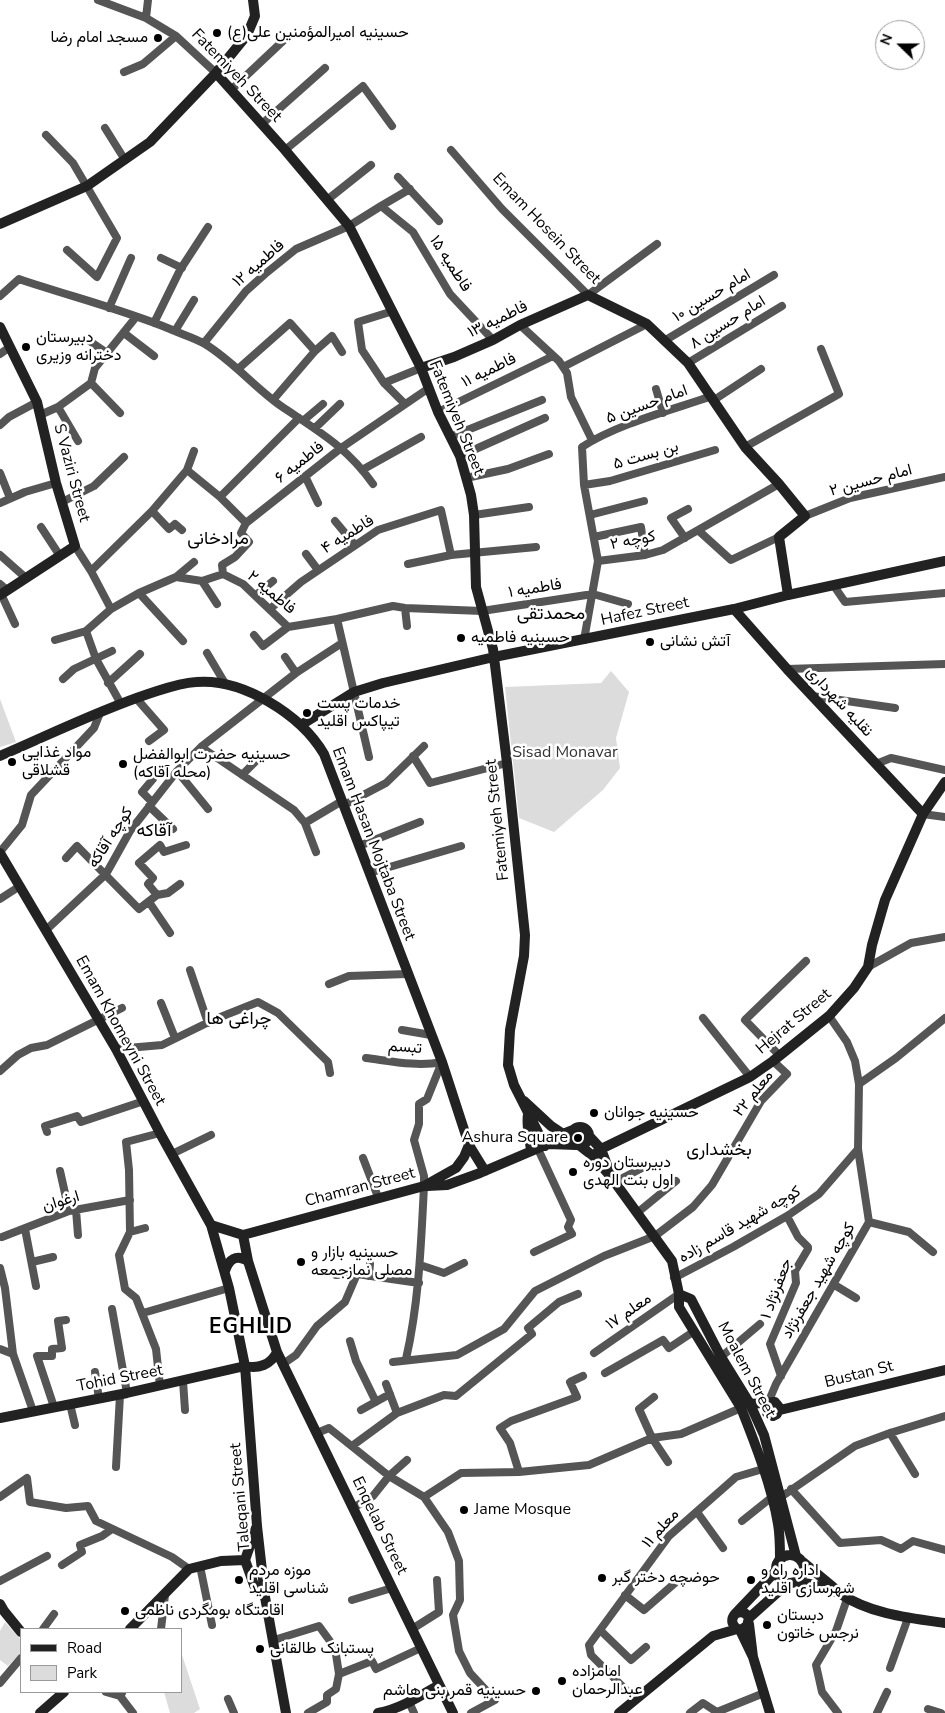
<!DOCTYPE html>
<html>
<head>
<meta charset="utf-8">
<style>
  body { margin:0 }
  #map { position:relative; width:945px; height:1713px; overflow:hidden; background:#fff; font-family:"Nunito Sans",sans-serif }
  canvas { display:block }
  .legend { position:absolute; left:20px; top:1628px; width:162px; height:65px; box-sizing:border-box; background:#fff; border:1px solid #999; margin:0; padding:6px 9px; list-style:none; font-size:15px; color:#000 }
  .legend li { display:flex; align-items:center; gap:10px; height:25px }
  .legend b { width:25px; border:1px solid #999 }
  .north { position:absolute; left:875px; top:20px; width:50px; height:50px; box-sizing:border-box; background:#fff; border:1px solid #999; border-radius:50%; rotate:292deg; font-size:14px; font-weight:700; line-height:20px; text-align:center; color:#000 }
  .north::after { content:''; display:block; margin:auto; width:18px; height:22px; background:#000; clip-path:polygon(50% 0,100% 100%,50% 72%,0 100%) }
</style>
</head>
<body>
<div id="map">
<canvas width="945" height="1713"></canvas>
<ul class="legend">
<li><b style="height:6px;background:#222"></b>Road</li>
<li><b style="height:14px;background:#dcdcdc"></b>Park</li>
</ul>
<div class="north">N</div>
</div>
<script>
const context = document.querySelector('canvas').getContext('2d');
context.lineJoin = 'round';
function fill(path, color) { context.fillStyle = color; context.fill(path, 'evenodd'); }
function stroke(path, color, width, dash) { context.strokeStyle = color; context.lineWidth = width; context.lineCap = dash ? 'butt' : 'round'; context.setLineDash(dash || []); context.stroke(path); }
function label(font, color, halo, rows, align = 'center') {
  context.font = font + ' "Nunito Sans",Vazirmatn,sans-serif'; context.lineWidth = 5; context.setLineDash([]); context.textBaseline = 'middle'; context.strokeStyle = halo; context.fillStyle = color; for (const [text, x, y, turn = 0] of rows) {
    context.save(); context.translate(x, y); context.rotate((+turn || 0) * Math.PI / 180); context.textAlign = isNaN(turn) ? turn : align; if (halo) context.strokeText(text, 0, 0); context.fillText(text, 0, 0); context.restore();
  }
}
fill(new Path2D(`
  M611,671L629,692L616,738L620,768L603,790L554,832L519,818L505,687L601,683Z
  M0,699L16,742L0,747Z
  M5,1622L21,1640V1652L8,1666L0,1660V1631Z
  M181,1652L200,1709L194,1713H170L164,1692H181Z`), '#dcdcdc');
stroke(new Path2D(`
  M98,0L146,18L176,36L216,73
  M146,18L148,0
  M124,72L143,64L176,36
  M232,89L284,40
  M262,124L325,68
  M105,128L125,160
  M46,135L73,163L117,238L97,277L67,250
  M285,150L363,86L392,126
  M451,150L502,209L588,295L657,244
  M398,177L439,221
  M327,200L371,165
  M381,206L410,189
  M161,258L182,268
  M0,296L19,279C69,296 121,309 170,329C181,334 195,338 205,344C233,361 254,387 281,406C318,431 347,447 373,484
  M109,308L131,258
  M393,311L358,322L362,350L384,383L405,404
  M154,323L180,270L208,227
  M520,325L559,361L567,373L571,397L592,440
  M175,331L194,300
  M124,333L154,356
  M88,340L107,353
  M664,341L774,275
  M204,343L246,291L265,274L296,249L349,226L381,206L413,232L450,294L493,340
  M0,354L10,347
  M688,363L782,306
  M563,367L647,324
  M238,369L290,323L315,351
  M91,383L120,413
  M384,383L421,368
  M656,389L663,413
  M273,400L315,351L332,336L342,352
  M714,400L761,369
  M58,407L78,441
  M438,412L553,356
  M40,415L58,407L91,383L95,368L136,317
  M304,420L323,404
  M0,425L9,417L37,402
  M315,428L340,404
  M450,437L542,400
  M745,447L839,394L821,349
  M460,456L545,418
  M187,470L194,451
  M362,470L421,437
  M0,473L10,498
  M305,476L318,503
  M466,478L508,469L549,454
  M584,485L610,481L715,450
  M220,497L299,418
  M62,502L94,486L124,457
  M0,503L25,492L56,483
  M152,511L169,529L175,524L182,530
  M474,515L529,507
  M590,515L644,501
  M805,516L850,498L945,477
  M335,521L355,545
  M41,527L60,556
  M699,531L731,560L779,537
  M594,537L641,527L645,555
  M685,538L671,518L688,509
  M75,546L91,571L111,609L86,631L96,659L121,704
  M306,554L318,570
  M0,555L26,578
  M598,561L645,555L663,550L779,484
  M408,564L451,555
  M91,571L152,511L187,470L220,497L246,523
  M223,574L222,565L235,557L249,542L241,533L246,523L341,448L429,388
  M176,577L194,562
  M202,581L217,604
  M0,584L7,590
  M834,586L845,602L945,593
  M139,593L183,641
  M1,594L15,624
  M256,595L273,581
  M405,608L407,626
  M111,609L139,593L176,577L202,581L223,574L243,584L288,627L337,619L393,606L405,608L482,611L593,594L628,604
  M270,609L301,582L378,530L441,510L451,555L536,547
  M337,619L369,757
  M254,635L263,646L288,627
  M55,640L86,631
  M584,640L598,561L584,485L582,447C617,424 672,410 712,396
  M207,653L226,685
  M285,657L296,673
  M787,669L945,664
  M63,679L74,669L112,651
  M108,683L140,654
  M812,696L895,708
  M136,698L164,730L149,741
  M201,747L294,810L305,823L316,852
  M413,756L430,783L507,763
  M876,764L891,758L945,770
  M177,771L208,809
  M242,775L259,758
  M152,802L142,792L153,779
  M344,805L386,783L424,746
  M149,806L173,829
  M923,814L945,817
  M305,823L342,801
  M359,846L420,822
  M0,852L22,825L31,795L94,728L100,713
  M66,858L77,846L139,909L157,895L168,893L180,884
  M369,873L461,846
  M157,895L148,884L153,878L139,863L160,845L164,852L186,845
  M0,899L20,886
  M149,902L170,933
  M46,930L106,874L130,831L177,771L201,747L296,673L342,643
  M868,967L911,943L945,937
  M190,970L208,1023
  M329,984L349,976L407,974
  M161,1003L175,1038
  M703,1018L750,1077
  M402,1030L431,1035
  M116,1049L162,1045L213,1020L258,1002L278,1013L328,1062L330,1073
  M779,1055L745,1020L806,961
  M366,1058C390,1061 417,1067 442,1062
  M0,1071L18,1055L31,1048L47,1045L122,1008
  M859,1084L896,1058L945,1018
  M47,1132L45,1126L77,1116L81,1122L144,1101
  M160,1133L126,1142L129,1170L130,1232L119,1255L125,1289L136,1298L156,1349L160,1386
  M172,1154L211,1135
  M363,1158L378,1197
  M60,1171L69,1211
  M615,1182L642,1168
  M76,1210L78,1235
  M637,1213L676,1181
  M869,1222L909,1232L933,1252
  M25,1229L36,1286
  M130,1232L145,1228
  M2,1237L69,1211L130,1200
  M534,1252L572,1234L568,1227L571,1220L538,1149
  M32,1262L53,1257
  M420,1265L444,1273L464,1263
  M0,1268L5,1288L13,1354L33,1411
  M336,1275L357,1274
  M369,1276L370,1264
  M674,1278L733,1247L787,1216L819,1194L858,1149
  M833,1284L856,1298
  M112,1309L127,1393
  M143,1313L229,1288
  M350,1341L356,1361L376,1402
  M0,1349L13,1354
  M594,1353L679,1294
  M721,1357L760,1324
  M406,1359C419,1302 421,1245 424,1186V1176L414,1140L419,1124V1104L427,1099L442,1062
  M393,1362L457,1355L504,1329L535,1291L604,1256L655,1236L693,1207L712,1185L761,1101L787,1074L773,1061
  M283,1364L296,1355L317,1326L345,1302L357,1274L419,1283
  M95,1372L99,1399
  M605,1373L663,1340L669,1348L693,1332
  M781,1376L770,1344L796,1283L795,1271L808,1249V1247L798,1237L787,1216
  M183,1381L185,1410
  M386,1384L397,1413
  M654,1397L639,1409L652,1438L668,1462
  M768,1403L776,1384L869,1222L858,1149L859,1084L855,1061L847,1042L829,1016
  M70,1404L75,1425
  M54,1407L37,1356H52V1349L62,1348L58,1321L66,1320
  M361,1410L390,1394
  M317,1433L329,1428L389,1476L424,1497L461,1473L519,1472L589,1465L652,1438L681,1434L741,1408
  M890,1433L915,1474
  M352,1446L397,1413L444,1395L456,1396L532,1334L528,1328L559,1302L578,1294
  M116,1467L120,1395
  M519,1472L510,1443L500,1428L511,1421L577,1397L570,1382L583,1376
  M791,1489L840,1543L881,1540L901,1549L913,1541L945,1550
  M0,1497L27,1478L30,1502L66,1508L88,1506L96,1521L172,1557L189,1569
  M424,1497L448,1532L459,1561L460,1600L453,1615L459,1651L470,1673L495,1700L471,1713
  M781,1497L855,1446L890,1433L945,1416
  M353,1508L373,1496L389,1476L407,1460
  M697,1512L723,1548
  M742,1521L772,1497
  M62,1565L82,1552L80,1545L102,1536L112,1529
  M200,1566L212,1625
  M0,1581L47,1556
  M625,1595L644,1610L675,1583
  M352,1600L392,1588
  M43,1629L54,1614
  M161,1629L165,1595
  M412,1629L439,1612L437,1580
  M600,1630L631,1660L646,1647
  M274,1640L319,1626L335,1648L339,1674L372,1661L376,1669L421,1648
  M890,1668L908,1618
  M0,1683L21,1658
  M106,1692L120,1696L122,1693
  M120,1696L133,1713
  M228,1699L234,1713
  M635,1699L591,1655L589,1645L669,1536L736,1477L763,1469
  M409,1702L414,1713
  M928,1709L941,1713
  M308,1713L327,1702V1695L336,1689L339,1674
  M690,1713L703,1703L717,1712L764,1693
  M838,1713L822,1692L816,1665L836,1631L847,1599
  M877,1713L887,1692`), '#555', 8);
stroke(new Path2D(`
  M216,73L285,150L349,226L421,368L438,412L460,456L471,495L474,515L476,587L493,649L507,763L525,935L524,956L510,1030L508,1065L514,1085L545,1146
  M0,224L87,186L150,142L216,73L247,35L255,16L253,0
  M0,327L37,402L56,483L75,546L0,595
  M421,368L454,357L493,340L520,325L588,295L647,324L688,363L745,447L779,484L805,516L779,537L788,595
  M734,609L787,669L923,814
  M301,725L354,692L383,683L494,657L734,609L788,595L945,561
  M0,756C49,735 97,711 148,694C164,689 179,683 196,682C243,678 301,715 324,754L442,1062L469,1145L485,1171
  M0,853L116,1049L161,1135L211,1225L229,1288L245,1366C258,1369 271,1365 277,1352L248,1261C236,1254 229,1259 225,1271
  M524,1101L551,1126L563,1134
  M528,1114C526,1127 530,1138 531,1151
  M571 1136a9 9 0 1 1 18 0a9 9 0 1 1-18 0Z
  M589,1136L601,1149L610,1173
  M548,1144L576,1145
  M579,1145L593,1156L611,1177L672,1261L679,1294V1307L741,1408C755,1443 772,1487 778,1524C780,1535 780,1547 780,1559
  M593,1156L601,1149L750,1077L773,1061L829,1016L854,988L868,967L872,945L885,900L923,814L945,782
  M427,1186L447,1185L480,1173L548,1144L563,1134L573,1130
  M211,1225L243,1235
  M243,1235L424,1186L456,1168L464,1157L469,1145
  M243,1235L248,1261
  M679,1294L691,1299L721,1357L750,1404L764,1435L796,1556
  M277,1352L453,1713
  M750,1404L775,1402L779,1407L777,1414L773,1416L767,1413L766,1407L768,1403
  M780,1410L945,1370
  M0,1418L127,1393L245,1366L257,1526L265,1597L286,1713
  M776 1569a14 14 0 1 1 28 0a14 14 0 1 1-28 0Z
  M245,1560L254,1585L265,1597
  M245,1560L256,1528
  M797,1582L810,1584L839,1593L832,1586L803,1562
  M839,1593C870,1614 908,1618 945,1623
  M0,1604L4,1611L21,1632
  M735,1614C741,1611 746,1612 749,1618L747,1626L740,1630C732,1627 730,1620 735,1614L776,1571
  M749,1618L788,1583
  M130,1629L189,1569L221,1561L245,1560
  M740,1630L753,1657L749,1624
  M753,1657L770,1713
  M40,1713L64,1692
  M378,1713C400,1709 420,1696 439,1685
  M619,1713L713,1636L737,1629`), '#222', 10);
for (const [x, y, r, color] of [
  [217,33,5,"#000"],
  [158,38,5,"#000"],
  [26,347,5,"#000"],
  [461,638,5,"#000"],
  [650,642,5,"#000"],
  [307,713,5,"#000"],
  [12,762,5,"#000"],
  [123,764,5,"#000"],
  [594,1113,5,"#000"],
  [578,1138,5,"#000"],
  [573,1172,5,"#000"],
  [301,1262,5,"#000"],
  [464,1510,5,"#000"],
  [602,1578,5,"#000"],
  [239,1580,5,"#000"],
  [751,1580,5,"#000"],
  [125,1611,5,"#000"],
  [767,1625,5,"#000"],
  [260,1649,5,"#000"],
  [562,1681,5,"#000"],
  [536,1691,5,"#000"]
]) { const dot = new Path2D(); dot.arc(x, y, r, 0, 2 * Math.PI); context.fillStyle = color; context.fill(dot); stroke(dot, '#fff', 2); }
label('16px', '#000', '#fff', [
  ["(حسینیه امیرالمؤمنین علی(ع",227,33],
  ["مسجد امام رضا",148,38,"right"],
  ["دبیرستان",36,338],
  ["دخترانه وزیری",36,356],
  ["حسینیه فاطمیه",471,638],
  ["آتش نشانی",660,642],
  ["خدمات پست",317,704],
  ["تیپاکس اقلید",317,722],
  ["مواد غذایی",22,753],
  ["قشلاقی",22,771],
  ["حسینیه حضرت ابوالفضل",133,755],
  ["(محله آقاکه)",133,773],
  ["حسینیه جوانان",604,1113],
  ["Ashura Square",568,1138,"right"],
  ["دبیرستان دوره",583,1163],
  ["اول بنت الهدی",583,1181],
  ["حسینیه بازار و",311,1253],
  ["مصلی نمازجمعه",311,1271],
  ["Jame Mosque",474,1510],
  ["موزه مردم",249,1571],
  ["شناسی اقلید",249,1589],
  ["اداره راه و",761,1571],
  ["شهرسازی اقلید",761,1589],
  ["حوضچه دختر گبر",612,1578],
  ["اقامتگاه بومگردی ناظمی",135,1611],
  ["دبستان",777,1616],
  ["نرجس خاتون",777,1634],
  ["پستبانک طالقانی",270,1649],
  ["امامزاده",572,1672],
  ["عبدالرحمان",572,1690],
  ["حسینیه قمر بنی هاشم",526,1691,"right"]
], 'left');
label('16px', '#000', '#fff', [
  ["Fatemiyeh Street",236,76,46],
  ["Emam Hosein Street",546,229,46],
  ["فاطمیه ۱۲",259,264,-41],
  ["فاطمیه ۱۵",450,264,57],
  ["امام حسین ۱۰",712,296,-31],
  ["فاطمیه ۱۳",498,320,-26],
  ["امام حسین ۸",728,323,-32],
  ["فاطمیه ۱۱",489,371,-26],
  ["امام حسین ۵",647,405,-20],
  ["Fatemiyeh Street",456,418,68],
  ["بن بست ۵",646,456,-16],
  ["فاطمیه ۶",300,463,-38],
  ["S Vaziri Street",71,473,75],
  ["امام حسین ۲",871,481,-15],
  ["فاطمیه ۴",348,535,-32],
  ["کوچه ۲",633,541,-11],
  ["فاطمیه ۱",535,589,-9],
  ["فاطمیه ۲",271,593,40],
  ["Hafez Street",645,612,-12],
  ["نقلیه شهرداری",839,702,47],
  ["Fatemiyeh Street",498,820,-96],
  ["کوچه آقاکه",111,838,-57],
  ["Emam Hasan Mojtaba Street",373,844,69],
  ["Hejrat Street",794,1022,-40],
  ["Emam Khomeyni Street",120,1031,61],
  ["تبسم",405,1048,4],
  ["معلم ۲۲",754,1094,-52],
  ["Chamran Street",360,1188,-15],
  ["ارغوان",61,1202,-17],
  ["کوچه شهید قاسم زاده",740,1225,-30],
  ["کوچه شهید جعفرنژاد",819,1281,-60],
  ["جعفرنژاد ۱",777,1289,-70],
  ["معلم ۱۷",629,1312,-35],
  ["Moalem Street",746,1370,62],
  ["Bustan St",859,1375,-14],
  ["Tohid Street",120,1379,-11],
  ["Taleqani Street",241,1497,-95],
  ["Enqelab Street",379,1526,64],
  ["معلم ۱۱",661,1529,-48]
]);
label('16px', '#333', '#fff', [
  ["Sisad Monavar",565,753]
]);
label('18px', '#000', '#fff', [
  ["مرادخانی",218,540],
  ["محمدتقی",551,615],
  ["آقاکه",154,832],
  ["چراغی ها",239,1020],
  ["بخشداری",719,1151]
]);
context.letterSpacing = '1px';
label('bold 21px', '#000', '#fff', [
  ["EGHLID",251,1328]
]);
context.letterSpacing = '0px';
</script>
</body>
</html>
